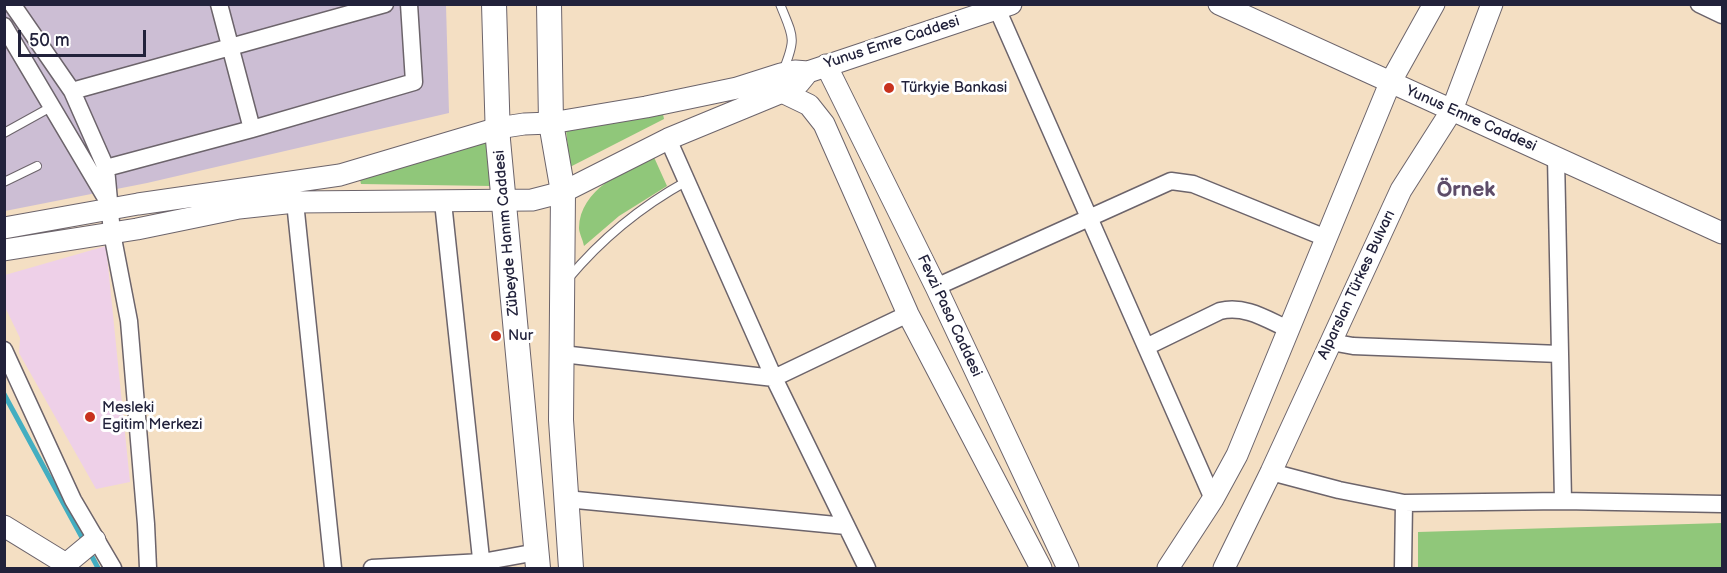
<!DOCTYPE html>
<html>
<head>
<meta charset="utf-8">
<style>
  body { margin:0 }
  #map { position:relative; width:1727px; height:573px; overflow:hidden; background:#f4dfc3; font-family:"Balsamiq Sans",sans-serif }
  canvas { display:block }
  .frame { position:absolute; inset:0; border:6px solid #22223b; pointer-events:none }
  .scale { position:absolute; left:18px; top:30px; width:128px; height:27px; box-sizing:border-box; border:3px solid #22223b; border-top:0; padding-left:8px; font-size:18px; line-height:21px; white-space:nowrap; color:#22223b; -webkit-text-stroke:4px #fff; paint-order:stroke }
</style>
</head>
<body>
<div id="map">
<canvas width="1727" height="573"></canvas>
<div class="frame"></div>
<div class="scale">50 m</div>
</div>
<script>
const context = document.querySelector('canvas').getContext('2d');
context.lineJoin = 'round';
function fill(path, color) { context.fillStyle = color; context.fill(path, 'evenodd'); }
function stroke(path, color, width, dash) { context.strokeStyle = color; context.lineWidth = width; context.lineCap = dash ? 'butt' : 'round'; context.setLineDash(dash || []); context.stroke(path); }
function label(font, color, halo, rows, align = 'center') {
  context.font = font + ' "Balsamiq Sans",sans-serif'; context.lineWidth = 6; context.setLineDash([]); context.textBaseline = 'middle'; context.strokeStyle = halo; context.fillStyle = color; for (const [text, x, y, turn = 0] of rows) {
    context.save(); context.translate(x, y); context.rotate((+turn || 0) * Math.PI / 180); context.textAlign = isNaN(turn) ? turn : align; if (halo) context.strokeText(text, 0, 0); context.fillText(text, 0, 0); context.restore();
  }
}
fill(new Path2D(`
  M106,246L130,482L96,489L19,353L20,338L5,307V275Z`), '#eed0e8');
fill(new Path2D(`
  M5,5H446L449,113L147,183L5,211Z`), '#ccbed4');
fill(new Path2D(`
  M663,114L664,119L570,167L566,130Z
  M490,139L492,186L361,184L359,175Z
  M653,155L667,186L619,216L584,246C583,240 579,233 579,228C580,189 624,171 653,155Z
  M1722,523V568H1418V532Z`), '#90c77a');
stroke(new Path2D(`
  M4,394L85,543
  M89,551L98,568`), '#43aec1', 5);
const service = new Path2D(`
  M780,4C793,37 797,37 783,71
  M4,133L51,107
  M4,182L37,166
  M568,279C602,238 640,207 687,181`);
const minor = new Path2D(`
  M12,4L72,91L106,168L112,233L129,321L146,524L148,568
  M219,4L252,129
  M995,4L1213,499
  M1699,4L1722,15
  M4,26L107,200
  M72,91L385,4
  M668,139L774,378L867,568
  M1556,157L1563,501
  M106,168L252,129L414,82L409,4
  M295,202L333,568
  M443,202L482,568
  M936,287L1171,181L1193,184L1326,238
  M1331,342L1353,346L1560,354
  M1146,347L1220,311C1245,305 1266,319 1288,329
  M4,350L73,500L113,568
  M562,354L774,378L908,314
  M1271,472L1339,490L1404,503L1403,568
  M566,499L846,526
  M1404,503L1563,501L1722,504
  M372,568L482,562L537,552`);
const tertiary = new Path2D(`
  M1219,4L1722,233
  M826,65L936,287L1068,568
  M782,92L809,105L824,124L908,314L1041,568
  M4,228L138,204L340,175L498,128L524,124L551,123L646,107L737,88L781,74L795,71L808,72L1011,4
  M4,250L137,229L239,208L295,202L532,200L563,192L668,139L782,92L799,83L808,72
  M4,526L66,564L95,540
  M1168,568L1213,499L1237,455L1390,83L1434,4
  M1224,568L1271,472L1401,190L1452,110L1492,4`);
const secondary = new Path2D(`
  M494,4L498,140L538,568
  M549,4L551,123L563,192L561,420L571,568`);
stroke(service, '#6c646b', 10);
stroke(minor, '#6c646b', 19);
stroke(tertiary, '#6c646b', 23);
stroke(secondary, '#6c646b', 26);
stroke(service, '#fff', 8);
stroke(minor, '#fff', 16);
stroke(tertiary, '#fff', 21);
stroke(secondary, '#fff', 24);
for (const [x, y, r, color] of [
  [889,88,6,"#c8321e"],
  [496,336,6,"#c8321e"],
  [90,417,6,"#c8321e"]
]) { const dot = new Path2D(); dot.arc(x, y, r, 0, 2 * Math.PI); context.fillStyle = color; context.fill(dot); stroke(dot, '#fff', 2); }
label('15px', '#22223b', '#fff', [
  ["Yunus Emre Caddesi",892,43,-18],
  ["Yunus Emre Caddesi",1471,119,24],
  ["Zübeyde Hanım Caddesi",507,233,-95],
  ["Alparslan Türkes Bulvarı",1357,285,-65],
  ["Fevzi Pasa Caddesi",949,316,65]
]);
label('15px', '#22223b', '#fff', [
  ["Türkyie Bankasi",901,88],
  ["Nur",508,336],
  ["Mesleki",102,408],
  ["Egitim Merkezi",102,425]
], 'left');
label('bold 21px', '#5e4d69', '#fff', [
  ["Örnek",1466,191]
]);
</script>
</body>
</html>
